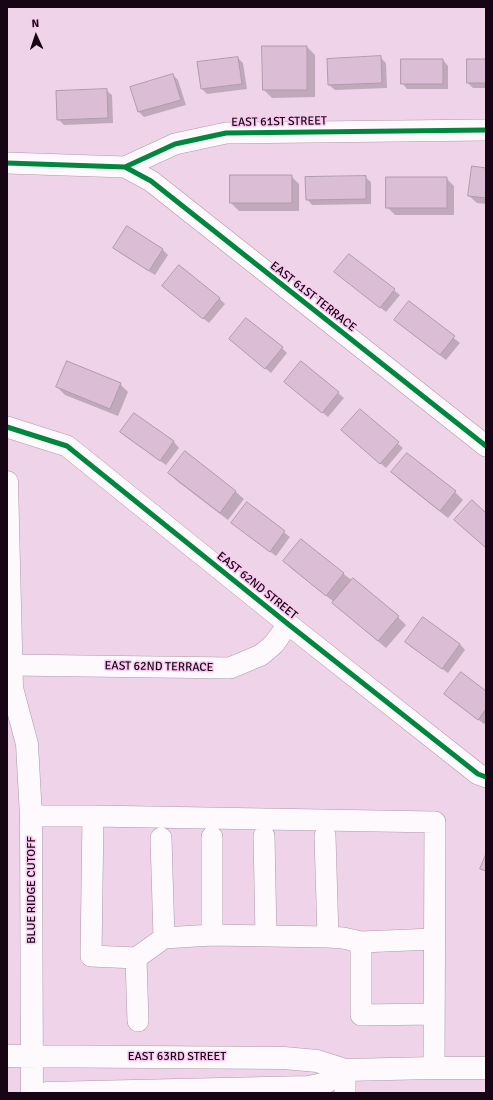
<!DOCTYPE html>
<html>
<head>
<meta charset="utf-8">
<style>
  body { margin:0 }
  #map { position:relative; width:493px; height:1100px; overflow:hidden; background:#efd4e9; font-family:Signika,sans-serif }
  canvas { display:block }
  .frame { position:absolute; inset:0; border:8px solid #170414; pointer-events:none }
  .north { position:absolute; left:16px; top:16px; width:40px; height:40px; -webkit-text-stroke:3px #fac9ef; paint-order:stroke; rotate:357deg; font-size:11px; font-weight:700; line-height:16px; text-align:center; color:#170414 }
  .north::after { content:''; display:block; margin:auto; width:14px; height:18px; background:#170414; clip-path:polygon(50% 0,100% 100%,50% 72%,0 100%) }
</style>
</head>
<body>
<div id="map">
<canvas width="493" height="1100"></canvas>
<div class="frame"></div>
<div class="north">N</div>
</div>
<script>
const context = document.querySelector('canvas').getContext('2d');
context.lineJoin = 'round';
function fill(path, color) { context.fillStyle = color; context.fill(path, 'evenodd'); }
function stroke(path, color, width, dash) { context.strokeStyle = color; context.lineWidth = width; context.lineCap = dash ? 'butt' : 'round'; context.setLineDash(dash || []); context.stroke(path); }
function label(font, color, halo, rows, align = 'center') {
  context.font = font + ' Signika,sans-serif'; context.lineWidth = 3; context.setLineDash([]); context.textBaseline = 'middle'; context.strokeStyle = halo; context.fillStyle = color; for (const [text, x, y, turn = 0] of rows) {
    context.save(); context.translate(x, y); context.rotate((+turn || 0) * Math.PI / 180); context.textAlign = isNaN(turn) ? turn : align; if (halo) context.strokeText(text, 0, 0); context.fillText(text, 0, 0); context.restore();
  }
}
fill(new Path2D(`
  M307,47L315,55V97L272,98L264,90Z
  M380,57L386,63L387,88L335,90L329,85Z
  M238,58L243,63L247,89L207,94L202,89Z
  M443,60L448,66V89H407L402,83Z
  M468,60H486V88H473L468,83Z
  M173,75L178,80L186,105L144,117L139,112Z
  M106,90L112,95L113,123L64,125L58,119Z
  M486,169V204L477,203L469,196Z
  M291,176L299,184V211H239L231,203Z
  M365,177L371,182V204L312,205L307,199Z
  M446,178L454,186V215H395L387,207Z
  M128,228L163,250L168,255L155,275L120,253L115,247Z
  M349,255L400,295L386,312L336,272Z
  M169,291L219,298L225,304L209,323Z
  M409,303L460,343L446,360L395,320Z
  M230,339L282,348L287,353L271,373Z
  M120,384L128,392L118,416L65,395L57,387Z
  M291,387L338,393L344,398L328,417Z
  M360,411L403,448L386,468L348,436Z
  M134,414L174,442L179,448L166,465L126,437L121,432Z
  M185,453L236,492L244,499L228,520L177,481L169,473Z
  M392,472L455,492L463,500L448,518L400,480Z
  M247,504L290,537L276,556L238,528Z
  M301,540L398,617L406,625L386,648L342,611L334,602L292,569L284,561Z
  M406,641L460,644L465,650L448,673L411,647Z
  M486,692V722L484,724L445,694Z`), '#0003');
const building = new Path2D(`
  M262,46H307V90H263Z
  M381,56L382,83L328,85L327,59Z
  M238,57L242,84L201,89L197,62Z
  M401,59H443V84H401Z
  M467,59H486V83H467Z
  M173,74L181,100L138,112L130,87Z
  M107,89L108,118L57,120L56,91Z
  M472,166L486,168V198L468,196Z
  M230,175H292V203H230Z
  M366,176V199L306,200L305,177Z
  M386,177H447V208H386Z
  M127,226L163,249L149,271L113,248Z
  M349,254L395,289L380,308L334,272Z
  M179,265L220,298L203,319L162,286Z
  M409,301L455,336L440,355L394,320Z
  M246,318L283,347L265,369L229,339Z
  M67,361L121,383L110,409L56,387Z
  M301,361L339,392L322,413L284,382Z
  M360,409L399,442L380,464L341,430Z
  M134,413L174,441L160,461L120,432Z
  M185,451L236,491L220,513L168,473Z
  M407,453L456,491L440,511L391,472Z
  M472,500L486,513V548L454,520Z
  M247,502L285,531L270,552L231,523Z
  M301,539L344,573L326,596L283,561Z
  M353,578L399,616L378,641L332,603Z
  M423,617L460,644L442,669L405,642Z
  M461,672L486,691V709L478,720L444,694Z
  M486,854V871L480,869Z`);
fill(building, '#dbbdd5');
stroke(building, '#b09aab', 1);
const minor = new Path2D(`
  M7,163L125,167L175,144L226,133L486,130
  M125,167L151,181L486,446
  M7,427L67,446L288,624L478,774L486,777
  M12,665L230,668L261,655L274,644L288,624
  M31,816H93L91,956L136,958L138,1021
  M93,816L435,822L434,1068
  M264,836L266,936
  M325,836L328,937
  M212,837V935
  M161,838L164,938
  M136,958L164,938L212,935L328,937L343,938L361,942
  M434,1014L361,1015V942L434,939
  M345,1070V1093`);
const major = new Path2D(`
  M7,482L12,688L27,744L31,816L32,1093
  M7,1056L284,1058L317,1061L345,1070L434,1068H486
  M47,1093L309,1087L323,1084L345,1070`);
stroke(minor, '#ae98a9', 22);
stroke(major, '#ae98a9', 23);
stroke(minor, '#fdf9fc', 21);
stroke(major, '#fdf9fc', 22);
stroke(new Path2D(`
  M7,163L125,167L175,144L226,133L486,130
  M125,167L151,181L486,446
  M7,427L67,446L288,624L478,774L486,777`), '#00873e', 5);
label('12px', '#170414', '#fac9ef', [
  ["EAST 61ST STREET",279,122,-1],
  ["EAST 61ST TERRACE",313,297,38],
  ["EAST 62ND STREET",257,586,39],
  ["EAST 62ND TERRACE",159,667,1],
  ["BLUE RIDGE CUTOFF",32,890,-90],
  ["EAST 63RD STREET",177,1057]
]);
</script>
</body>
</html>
